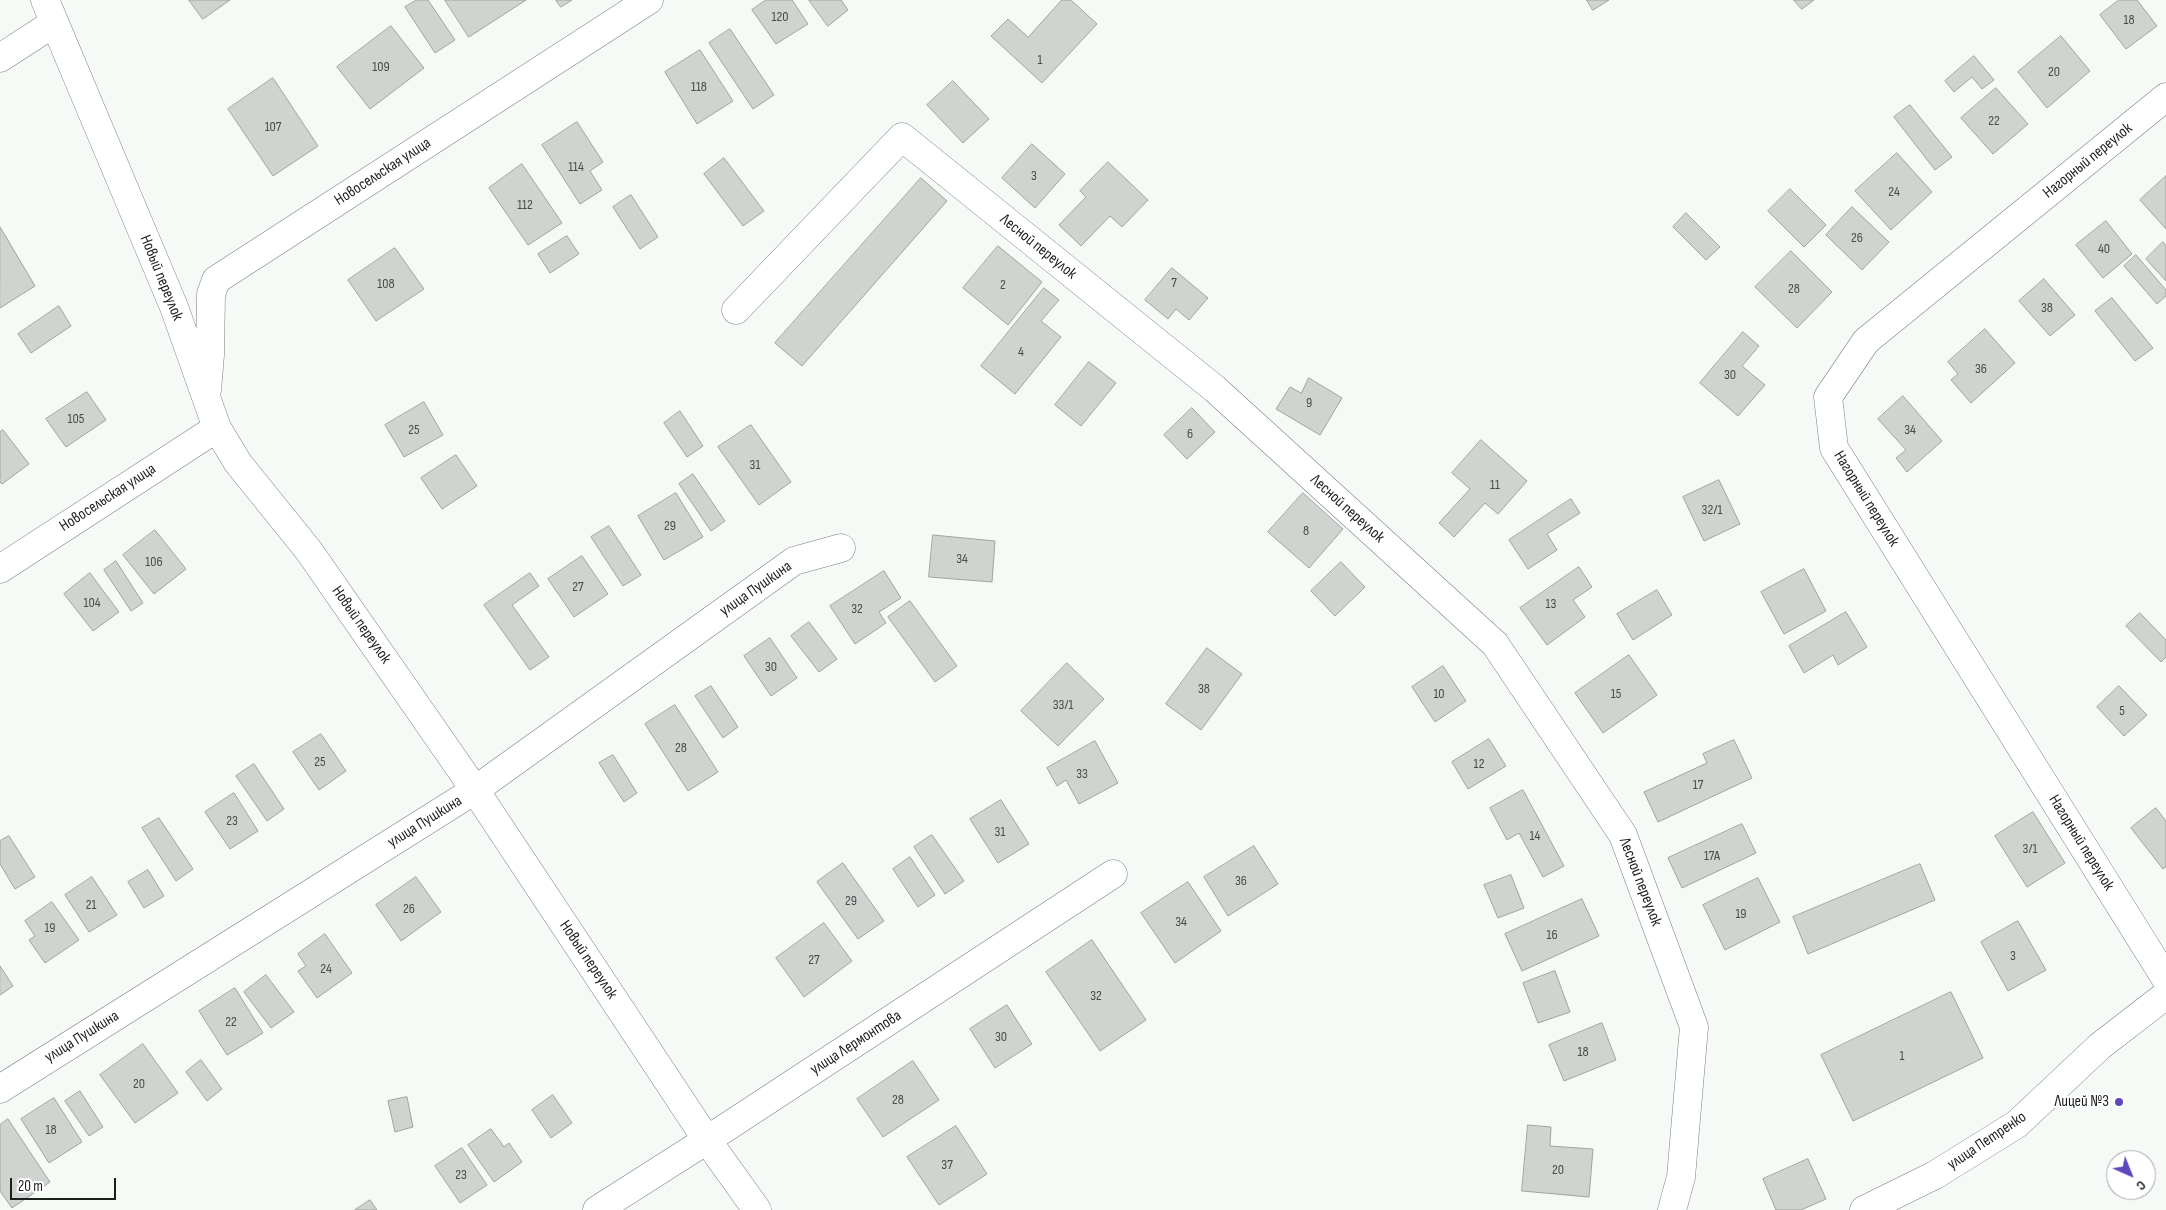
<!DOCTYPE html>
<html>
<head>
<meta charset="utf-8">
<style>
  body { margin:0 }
  #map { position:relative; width:2166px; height:1210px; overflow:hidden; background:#f5faf6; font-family:"Sofia Sans Condensed",sans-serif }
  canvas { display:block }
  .north { position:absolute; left:2106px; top:1150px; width:50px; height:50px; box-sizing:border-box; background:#fff; border:1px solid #a5a5a5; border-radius:50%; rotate:136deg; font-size:14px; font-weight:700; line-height:20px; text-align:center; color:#1d1f1d }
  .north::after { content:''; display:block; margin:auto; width:18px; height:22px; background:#5f46bf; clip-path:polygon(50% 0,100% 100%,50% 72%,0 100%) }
  .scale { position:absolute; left:10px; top:1178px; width:106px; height:22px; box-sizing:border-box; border:2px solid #1d1f1d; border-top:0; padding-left:6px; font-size:15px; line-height:18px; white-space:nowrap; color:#1d1f1d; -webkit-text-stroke:4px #fff; paint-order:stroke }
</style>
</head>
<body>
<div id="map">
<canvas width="2166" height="1210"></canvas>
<div class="north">С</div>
<div class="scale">20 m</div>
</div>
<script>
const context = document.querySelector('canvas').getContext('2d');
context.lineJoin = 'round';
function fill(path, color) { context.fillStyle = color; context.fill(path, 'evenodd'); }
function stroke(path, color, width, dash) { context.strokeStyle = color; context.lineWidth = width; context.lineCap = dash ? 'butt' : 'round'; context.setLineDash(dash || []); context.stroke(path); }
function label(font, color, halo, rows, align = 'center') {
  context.font = font + ' "Sofia Sans Condensed",sans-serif'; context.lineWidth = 4; context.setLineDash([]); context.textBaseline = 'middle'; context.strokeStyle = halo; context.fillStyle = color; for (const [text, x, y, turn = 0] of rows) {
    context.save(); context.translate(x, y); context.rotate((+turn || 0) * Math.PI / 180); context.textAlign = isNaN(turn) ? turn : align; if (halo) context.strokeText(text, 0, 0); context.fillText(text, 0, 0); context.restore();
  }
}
const building = new Path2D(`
  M189,0H230L203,19Z
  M417,0H428L455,40L435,53L405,7Z
  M445,0H526L469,37Z
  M556,0H572L561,7Z
  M766,0H792L808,24L776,44L752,10Z
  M809,0H841L848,10L828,26Z
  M1062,0H1071L1097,24L1042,83L991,36L1008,19L1028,37Z
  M1587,0H1609L1593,10Z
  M1794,0H1814L1802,9Z
  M2119,0H2137L2157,26L2126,49L2100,15Z
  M391,26L424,68L370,109L337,67Z
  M730,29L774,95L753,109L709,43Z
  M2061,36L2090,71L2047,108L2018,72Z
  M700,50L733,101L697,124L665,72Z
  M1974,56L1994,80L1982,89L1972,77L1954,92L1945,81Z
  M273,78L318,146L273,176L228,109Z
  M953,81L989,119L963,143L927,105Z
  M1996,88L2028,124L1993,154L1961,118Z
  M1910,105L1952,157L1935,170L1894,117Z
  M577,122L603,162L590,171L602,190L580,204L542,145Z
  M1032,144L1065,174L1035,208L1002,178Z
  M1897,153L1932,192L1891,230L1855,191Z
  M724,158L764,211L743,226L704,174Z
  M1108,162L1148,200L1122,227L1110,216L1081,246L1059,225L1086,197L1080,191Z
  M522,164L562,223L528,245L489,188Z
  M2166,176V229L2140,200Z
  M921,178L947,201L802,366L775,343Z
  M1790,189L1826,225L1804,247L1768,211Z
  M631,195L658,237L640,249L613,207Z
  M1852,207L1889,242L1862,270L1826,235Z
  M1686,213L1720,247L1706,260L1673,227Z
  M2106,221L2132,254L2103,278L2076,245Z
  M0,227L35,286L0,308Z
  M567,236L579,254L550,273L538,254Z
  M2163,242L2166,246V281L2146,259Z
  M998,246L1042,282L1008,325L963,288Z
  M395,248L424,289L376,321L348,280Z
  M1791,251L1832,292L1797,328L1755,287Z
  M2136,255L2166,290V296L2157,304L2124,266Z
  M1172,268L1208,298L1189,320L1176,309L1168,319L1145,300Z
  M2044,279L2075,315L2050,336L2019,301Z
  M1044,288L1059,300L1041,321L1061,337L1015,394L981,366Z
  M2112,298L2153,348L2135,361L2095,311Z
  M59,306L71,326L31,353L18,334Z
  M1985,329L2015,363L1971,403L1951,380L1958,374L1948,362Z
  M1743,332L1759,346L1742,366L1765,385L1738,416L1700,383Z
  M1089,362L1116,383L1081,426L1055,405Z
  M1309,378L1342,398L1320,435L1276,409L1290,387L1301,393Z
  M87,392L106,420L66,447L46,419Z
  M1903,396L1942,441L1907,472L1896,458L1906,450L1878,419Z
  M424,402L443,435L404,457L385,425Z
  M1192,408L1215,432L1187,459L1164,435Z
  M680,411L703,446L687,457L664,423Z
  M751,425L791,482L759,505L718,447Z
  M3,430L29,464L2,484L0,482V432Z
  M1481,440L1527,481L1498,514L1485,503L1454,537L1439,523L1470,489L1452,473Z
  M456,455L477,486L442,509L421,478Z
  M693,474L725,521L711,531L679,484Z
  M1719,480L1740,524L1704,541L1683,497Z
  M676,493L703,537L664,560L638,516Z
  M1303,493L1343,529L1309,568L1268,532Z
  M1571,499L1580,513L1547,534L1557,550L1528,569L1509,540Z
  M609,526L641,575L623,586L591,537Z
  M155,530L186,569L154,594L123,555Z
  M933,535L995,541L992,582L929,577Z
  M582,556L608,594L574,617L548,579Z
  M116,561L143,603L131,611L104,570Z
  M1341,562L1365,587L1335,616L1311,591Z
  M1579,567L1592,587L1573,600L1585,617L1547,645L1520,608Z
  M1804,569L1826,611L1784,634L1761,592Z
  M884,571L901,598L879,612L886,623L855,644L830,606Z
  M90,573L119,612L93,631L64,594Z
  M530,573L539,586L512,605L549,657L530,670L484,605Z
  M1657,590L1672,615L1633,640L1617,614Z
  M910,601L957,666L935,682L888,617Z
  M1846,612L1867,647L1838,665L1833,655L1804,673L1789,646Z
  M2140,613L2166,640V657L2161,662L2126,626Z
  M809,622L837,659L819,672L791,636Z
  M770,638L797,678L771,696L744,656Z
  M1207,648L1242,674L1201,730L1166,704Z
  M1629,655L1657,695L1603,733L1575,693Z
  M1067,663L1104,699L1058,746L1021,711Z
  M1443,666L1466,701L1435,722L1412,687Z
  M711,686L738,727L723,738L695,696Z
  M2119,686L2147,715L2124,736L2097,707Z
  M675,705L718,772L688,791L645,724Z
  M321,734L346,771L319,790L293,752Z
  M1489,739L1506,766L1468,789L1452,762Z
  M1734,740L1752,778L1658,822L1644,792L1707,763L1703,754Z
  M1095,741L1118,783L1079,804L1066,780L1057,786L1047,768Z
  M613,755L637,793L624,802L599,763Z
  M254,764L284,809L267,821L236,776Z
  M1523,790L1564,866L1543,877L1519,833L1507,840L1490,808Z
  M234,793L258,831L230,849L205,812Z
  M1001,800L1029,844L998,863L970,819Z
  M2156,808L2166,821V867L2163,869L2131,828Z
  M2033,812L2065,863L2027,887L1995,836Z
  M159,818L193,869L176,881L142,828Z
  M1742,824L1756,853L1682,888L1668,858Z
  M932,835L964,881L945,894L914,847Z
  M9,836L35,877L15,889L0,864V841Z
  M1254,846L1278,884L1228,916L1204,877Z
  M910,857L935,895L918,907L893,869Z
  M843,863L884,921L858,939L817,882Z
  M1920,864L1935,900L1808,954L1793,917Z
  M148,870L164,896L144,908L128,882Z
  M1511,875L1524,908L1498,918L1484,885Z
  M92,877L117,915L89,932L65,895Z
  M416,877L441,912L401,941L376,905Z
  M1758,878L1780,922L1725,950L1703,905Z
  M1188,882L1221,931L1175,963L1141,913Z
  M1582,899L1599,936L1522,971L1505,934Z
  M52,902L79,940L45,963L29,940L35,936L25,921Z
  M2018,921L2046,970L2008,991L1981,942Z
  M824,923L852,961L804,997L776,958Z
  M325,934L352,973L317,998L298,971L306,966L298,954Z
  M1092,940L1146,1020L1100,1051L1046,972Z
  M0,966L13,986L0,995Z
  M1555,971L1570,1012L1538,1023L1523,983Z
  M266,975L294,1012L271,1028L244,992Z
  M235,988L263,1033L227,1055L199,1011Z
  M1951,992L1983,1058L1853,1121L1821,1055Z
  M1007,1005L1032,1044L995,1068L970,1029Z
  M1602,1023L1616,1060L1564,1081L1549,1045Z
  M143,1044L178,1093L135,1123L100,1075Z
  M201,1060L222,1089L207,1101L186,1072Z
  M913,1061L939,1100L883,1137L857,1099Z
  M80,1091L103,1127L89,1136L65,1101Z
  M553,1095L572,1123L551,1138L532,1110Z
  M407,1097L413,1127L395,1132L388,1101Z
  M54,1098L82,1142L49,1163L21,1119Z
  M8,1119L50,1182L12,1208L0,1191V1125Z
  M1528,1125L1551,1127L1550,1146L1593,1149L1589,1197L1522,1191Z
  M956,1126L987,1174L939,1205L907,1157Z
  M491,1129L504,1147L509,1143L522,1162L494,1182L468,1145Z
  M462,1148L487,1185L460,1203L435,1166Z
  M1808,1159L1826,1199L1801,1210H1776L1763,1179Z
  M370,1200L377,1210H355Z`);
fill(building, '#cfd4d0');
stroke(building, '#9fa4a0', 1);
const minor = new Path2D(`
  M45,0L174,307L217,428L238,463L309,551L475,790L707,1140L757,1210
  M0,58L54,23
  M2166,97L1866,341L1828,397L1834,448L2166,979
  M736,310L902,137L1215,389L1495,644L1623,835L1694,1027L1681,1177L1672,1210
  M207,390L210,355L211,294L216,280L649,0
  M0,569L217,428
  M0,1089L475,790L794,561L841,548
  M597,1210L707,1140L1113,874
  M1864,1210L1935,1175L2017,1124L2100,1046L2166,995`);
stroke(minor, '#7a7f7b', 29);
stroke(minor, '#fff', 28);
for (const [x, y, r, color] of [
  [2119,1102,5,"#5f46bf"]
]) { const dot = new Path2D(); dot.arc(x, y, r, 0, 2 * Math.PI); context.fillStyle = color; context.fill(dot); stroke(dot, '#fff', 2); }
label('14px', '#4a4c4a', null, [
  ["120",780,17],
  ["18",2129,20],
  ["1",1040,60],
  ["109",381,67],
  ["20",2054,72],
  ["118",699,87],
  ["22",1994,121],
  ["107",273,127],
  ["114",576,167],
  ["3",1034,176],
  ["24",1894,192],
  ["112",525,205],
  ["26",1857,238],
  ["40",2104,249],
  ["7",1174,283],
  ["108",386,284],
  ["2",1003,285],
  ["28",1794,289],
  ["38",2047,308],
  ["4",1021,352],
  ["36",1981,369],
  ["30",1730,375],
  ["9",1309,403],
  ["105",76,419],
  ["25",414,430],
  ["34",1910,430],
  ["6",1190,434],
  ["31",755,465],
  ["11",1495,485],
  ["32/1",1712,510],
  ["29",670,526],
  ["8",1306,531],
  ["34",962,559],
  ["106",154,562],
  ["27",578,587],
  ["104",92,603],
  ["13",1551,604],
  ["32",857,609],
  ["30",771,667],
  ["38",1204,689],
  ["10",1439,694],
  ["15",1616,694],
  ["33/1",1063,705],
  ["5",2122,711],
  ["28",681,748],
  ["25",320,762],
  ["12",1479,764],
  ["33",1082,774],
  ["17",1698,785],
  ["23",232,821],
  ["31",1000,832],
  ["14",1535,836],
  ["3/1",2030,849],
  ["17А",1712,856],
  ["36",1241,881],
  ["29",851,901],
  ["21",91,905],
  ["26",409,909],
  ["19",1741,914],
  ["34",1181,922],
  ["19",50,928],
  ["16",1552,935],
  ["3",2013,956],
  ["27",814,960],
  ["24",326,969],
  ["32",1096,996],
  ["22",231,1022],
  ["30",1001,1037],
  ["18",1583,1052],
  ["1",1902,1056],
  ["20",139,1084],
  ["28",898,1100],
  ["18",51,1130],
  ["37",947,1165],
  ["20",1558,1170],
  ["23",461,1175]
]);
label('16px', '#1d1f1d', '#fff', [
  ["Нагорный переулок",2088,161,-39],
  ["Новосельская улица",383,172,-33],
  ["Лесной переулок",1038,247,39],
  ["Новый переулок",161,278,68],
  ["Новосельская улица",108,498,-33],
  ["Нагорный переулок",1866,499,58],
  ["Лесной переулок",1347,509,42],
  ["улица Пушкина",756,589,-35],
  ["Новый переулок",361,625,55],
  ["улица Пушкина",425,822,-32],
  ["Нагорный переулок",2081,843,58],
  ["Лесной переулок",1640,882,69],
  ["Новый переулок",588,960,56],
  ["улица Пушкина",82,1037,-32],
  ["улица Лермонтова",856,1043,-33],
  ["улица Петренко",1987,1141,-34]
]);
label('16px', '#1d1f1d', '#fff', [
  ["Лицей №3",2109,1102]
], 'right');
</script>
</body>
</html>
